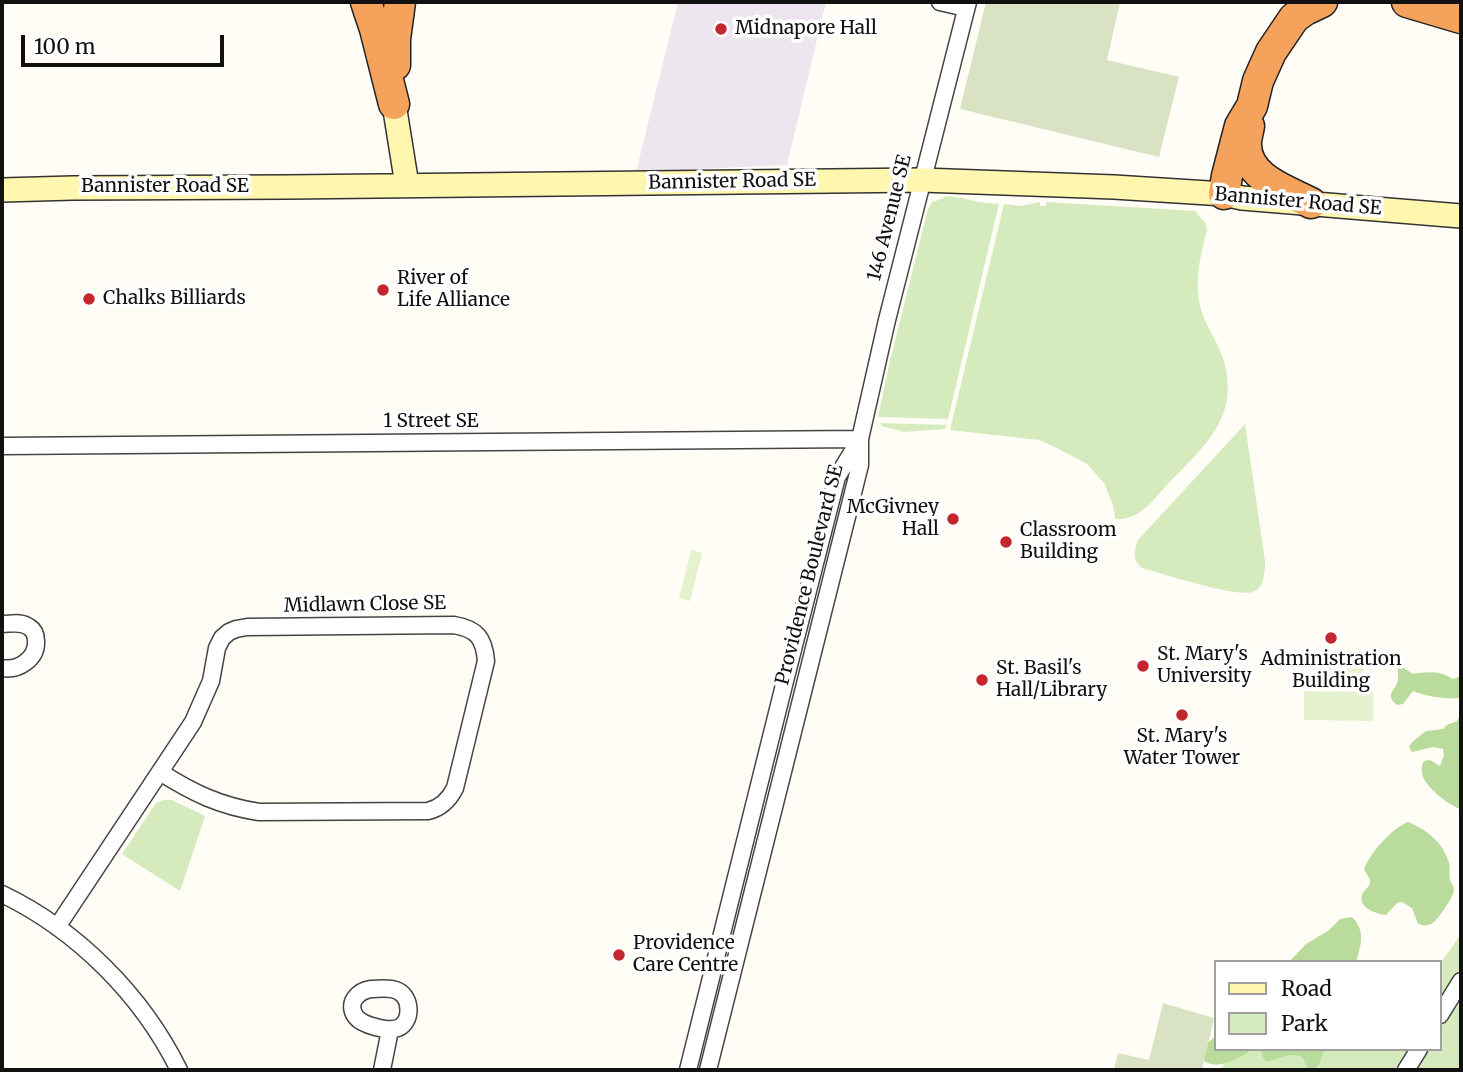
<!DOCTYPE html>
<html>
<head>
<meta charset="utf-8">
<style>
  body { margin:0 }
  #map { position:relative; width:1463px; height:1072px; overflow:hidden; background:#fffdf5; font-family:Merriweather,serif }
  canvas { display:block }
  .frame { position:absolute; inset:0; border:4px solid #111; pointer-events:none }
  .legend { position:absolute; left:1214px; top:960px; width:228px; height:91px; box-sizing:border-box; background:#fff; border:2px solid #a0a0a0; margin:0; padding:9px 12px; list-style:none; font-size:21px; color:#111 }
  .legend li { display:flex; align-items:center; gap:14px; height:35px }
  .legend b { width:35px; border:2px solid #a0a0a0 }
  .scale { position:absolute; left:21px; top:35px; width:203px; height:32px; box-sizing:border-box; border:4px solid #111; border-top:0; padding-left:9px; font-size:21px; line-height:24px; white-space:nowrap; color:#111; -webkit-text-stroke:5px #fff; paint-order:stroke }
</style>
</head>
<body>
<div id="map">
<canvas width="1463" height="1072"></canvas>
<div class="frame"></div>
<ul class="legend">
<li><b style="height:9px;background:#fff6b0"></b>Road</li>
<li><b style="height:19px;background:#d5ebbd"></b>Park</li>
</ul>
<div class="scale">100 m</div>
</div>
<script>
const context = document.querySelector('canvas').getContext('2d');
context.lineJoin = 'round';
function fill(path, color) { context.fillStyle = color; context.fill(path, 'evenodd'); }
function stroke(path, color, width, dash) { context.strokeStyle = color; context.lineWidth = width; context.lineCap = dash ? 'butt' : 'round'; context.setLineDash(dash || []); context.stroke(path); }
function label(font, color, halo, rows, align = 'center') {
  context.font = font + ' Merriweather,serif'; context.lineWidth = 7; context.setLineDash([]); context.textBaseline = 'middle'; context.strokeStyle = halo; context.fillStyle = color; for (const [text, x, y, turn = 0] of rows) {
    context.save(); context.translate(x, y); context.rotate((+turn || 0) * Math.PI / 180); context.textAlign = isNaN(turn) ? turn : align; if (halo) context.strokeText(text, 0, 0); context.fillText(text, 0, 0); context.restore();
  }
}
fill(new Path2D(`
  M678,2H826L787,165L636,172Z`), '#eee6ef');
fill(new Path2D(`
  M946,196L963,198L978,202L999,204L948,419L878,417L890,361L928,209L933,200L934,202Z
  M1040,202V206H1046V202L1196,211C1199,220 1206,217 1207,230C1200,256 1194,282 1201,309C1205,323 1213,335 1219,348C1230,373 1232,400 1218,425C1206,447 1183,468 1166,486C1152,502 1138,521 1115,519L1113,505L1104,483L1087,464L1057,448L1039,440L950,430L1004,204L1020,206Z
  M880,423L947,425L945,429L904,432L882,426Z
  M1245,424L1265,561C1265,570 1265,586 1255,591C1241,600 1161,573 1142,568C1132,560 1134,551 1138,540Z
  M163,800H172L205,816L180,891L122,854L156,803Z
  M1461,934V1070H1221L1232,1049H1440V964Z`), '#d5ebbd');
fill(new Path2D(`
  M1461,645V698C1445,699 1428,697 1413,691L1403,704L1397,705C1383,694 1397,690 1398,679C1399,675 1397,671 1398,667L1404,668L1413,674C1426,671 1442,671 1453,679L1459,677L1460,671Z
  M1461,705V809C1451,807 1427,788 1423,777C1421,771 1421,766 1424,761L1430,760L1440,766L1444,755L1443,749L1433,747L1412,752L1409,747L1412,742L1426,731L1443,729L1447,725L1457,721L1460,715Z
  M1408,822C1426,829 1444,843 1449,863C1450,868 1449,874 1450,880C1452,886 1453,883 1454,890C1454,896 1439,918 1434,922C1429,926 1424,926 1418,924L1412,908L1402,902L1397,903L1386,915C1377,914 1358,908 1362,895C1364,889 1371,887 1370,880C1370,879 1365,871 1364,870C1368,855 1393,827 1408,822Z
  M1352,917C1366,931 1361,945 1356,962H1289L1306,944L1328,931L1340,919Z
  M1216,1036V1049H1253C1239,1058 1219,1071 1204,1061L1206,1044Z
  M1261,1049H1324C1321,1059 1320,1070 1308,1070C1307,1068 1303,1059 1303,1058C1294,1050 1276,1060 1266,1062L1263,1058Z`), '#b9dc9c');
fill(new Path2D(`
  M986,2H1120L1107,60L1179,77L1159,157L960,109Z
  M1163,1003L1214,1018L1202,1070H1114L1118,1053L1149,1060Z`), '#d9e3c4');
fill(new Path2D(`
  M691,550L702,553L690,601L679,598Z
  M1316,665H1364L1363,687H1315Z
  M1304,691L1373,692V721L1304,720Z`), '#e6f2cf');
const street = new Path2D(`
  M940,2L966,8
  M2,446L860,439
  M2,624C11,624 21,621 29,627C34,630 36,635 36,641C37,659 18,671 2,668
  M2,894C77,930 142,995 179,1070
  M57,927L193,722L211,681L217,648L222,638L229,632L236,629L247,627L454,625C477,629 484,638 486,661L455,788C449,800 441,808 428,811L259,812C220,806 193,793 160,772
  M371,989C379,989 390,987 398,991C412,998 412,1022 398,1028C388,1032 362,1025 356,1017C346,1004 357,991 371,989Z
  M1440,1015L1461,981
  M382,1070L390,1030
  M688,1070L785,681L837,477L859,441
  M708,1070L860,465V439L887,320L968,2
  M1406,1070L1419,1049`);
const secondary = new Path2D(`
  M394,104L407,185
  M2,190L73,188L288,187L922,180L1114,187L1224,194L1242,198L1461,216`);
const highway = new Path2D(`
  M366,2L375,29L394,104
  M1407,2L1461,18
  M395,65V39L400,2
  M1249,126C1248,132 1246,138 1246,143C1245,178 1286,190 1311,203
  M1224,194L1227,176L1240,126L1252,106L1258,81L1271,52L1294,18L1305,10L1322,2`);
stroke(street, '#444', 19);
stroke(secondary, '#333', 26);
stroke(highway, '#222', 33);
stroke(street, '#fff', 16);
stroke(secondary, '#fff6b0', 23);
stroke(highway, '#f5a25d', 30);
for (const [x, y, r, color] of [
  [721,29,7,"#c4262e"],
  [383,290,7,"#c4262e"],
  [89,299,7,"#c4262e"],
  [953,519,7,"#c4262e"],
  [1006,542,7,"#c4262e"],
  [1331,638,7,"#c4262e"],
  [1143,666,7,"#c4262e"],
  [982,680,7,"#c4262e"],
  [1182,715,7,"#c4262e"],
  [619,955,7,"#c4262e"]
]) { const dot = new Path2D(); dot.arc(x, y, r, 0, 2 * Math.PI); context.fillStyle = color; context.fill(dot); stroke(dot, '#fff', 2.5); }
label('19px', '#111', '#fff', [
  ["Midnapore Hall",735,29],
  ["River of",397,279],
  ["Life Alliance",397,301],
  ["Chalks Billiards",103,299],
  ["McGivney",939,508,"right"],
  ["Hall",939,530,"right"],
  ["Classroom",1020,531],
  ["Building",1020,553],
  ["St. Mary's",1157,655],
  ["University",1157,677],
  ["Administration",1331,660,"center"],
  ["Building",1331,682,"center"],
  ["St. Basil's",996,669],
  ["Hall/Library",996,691],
  ["St. Mary's",1182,737,"center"],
  ["Water Tower",1182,759,"center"],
  ["Providence",633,944],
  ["Care Centre",633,966]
], 'left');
label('19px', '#111', '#fff', [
  ["Bannister Road SE",732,182,-1],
  ["Bannister Road SE",165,187],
  ["Bannister Road SE",1298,202,5],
  ["146 Avenue SE",890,218,-76],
  ["1 Street SE",431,422],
  ["Providence Boulevard SE",810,575,-76],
  ["Midlawn Close SE",365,605,-1]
]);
</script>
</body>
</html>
